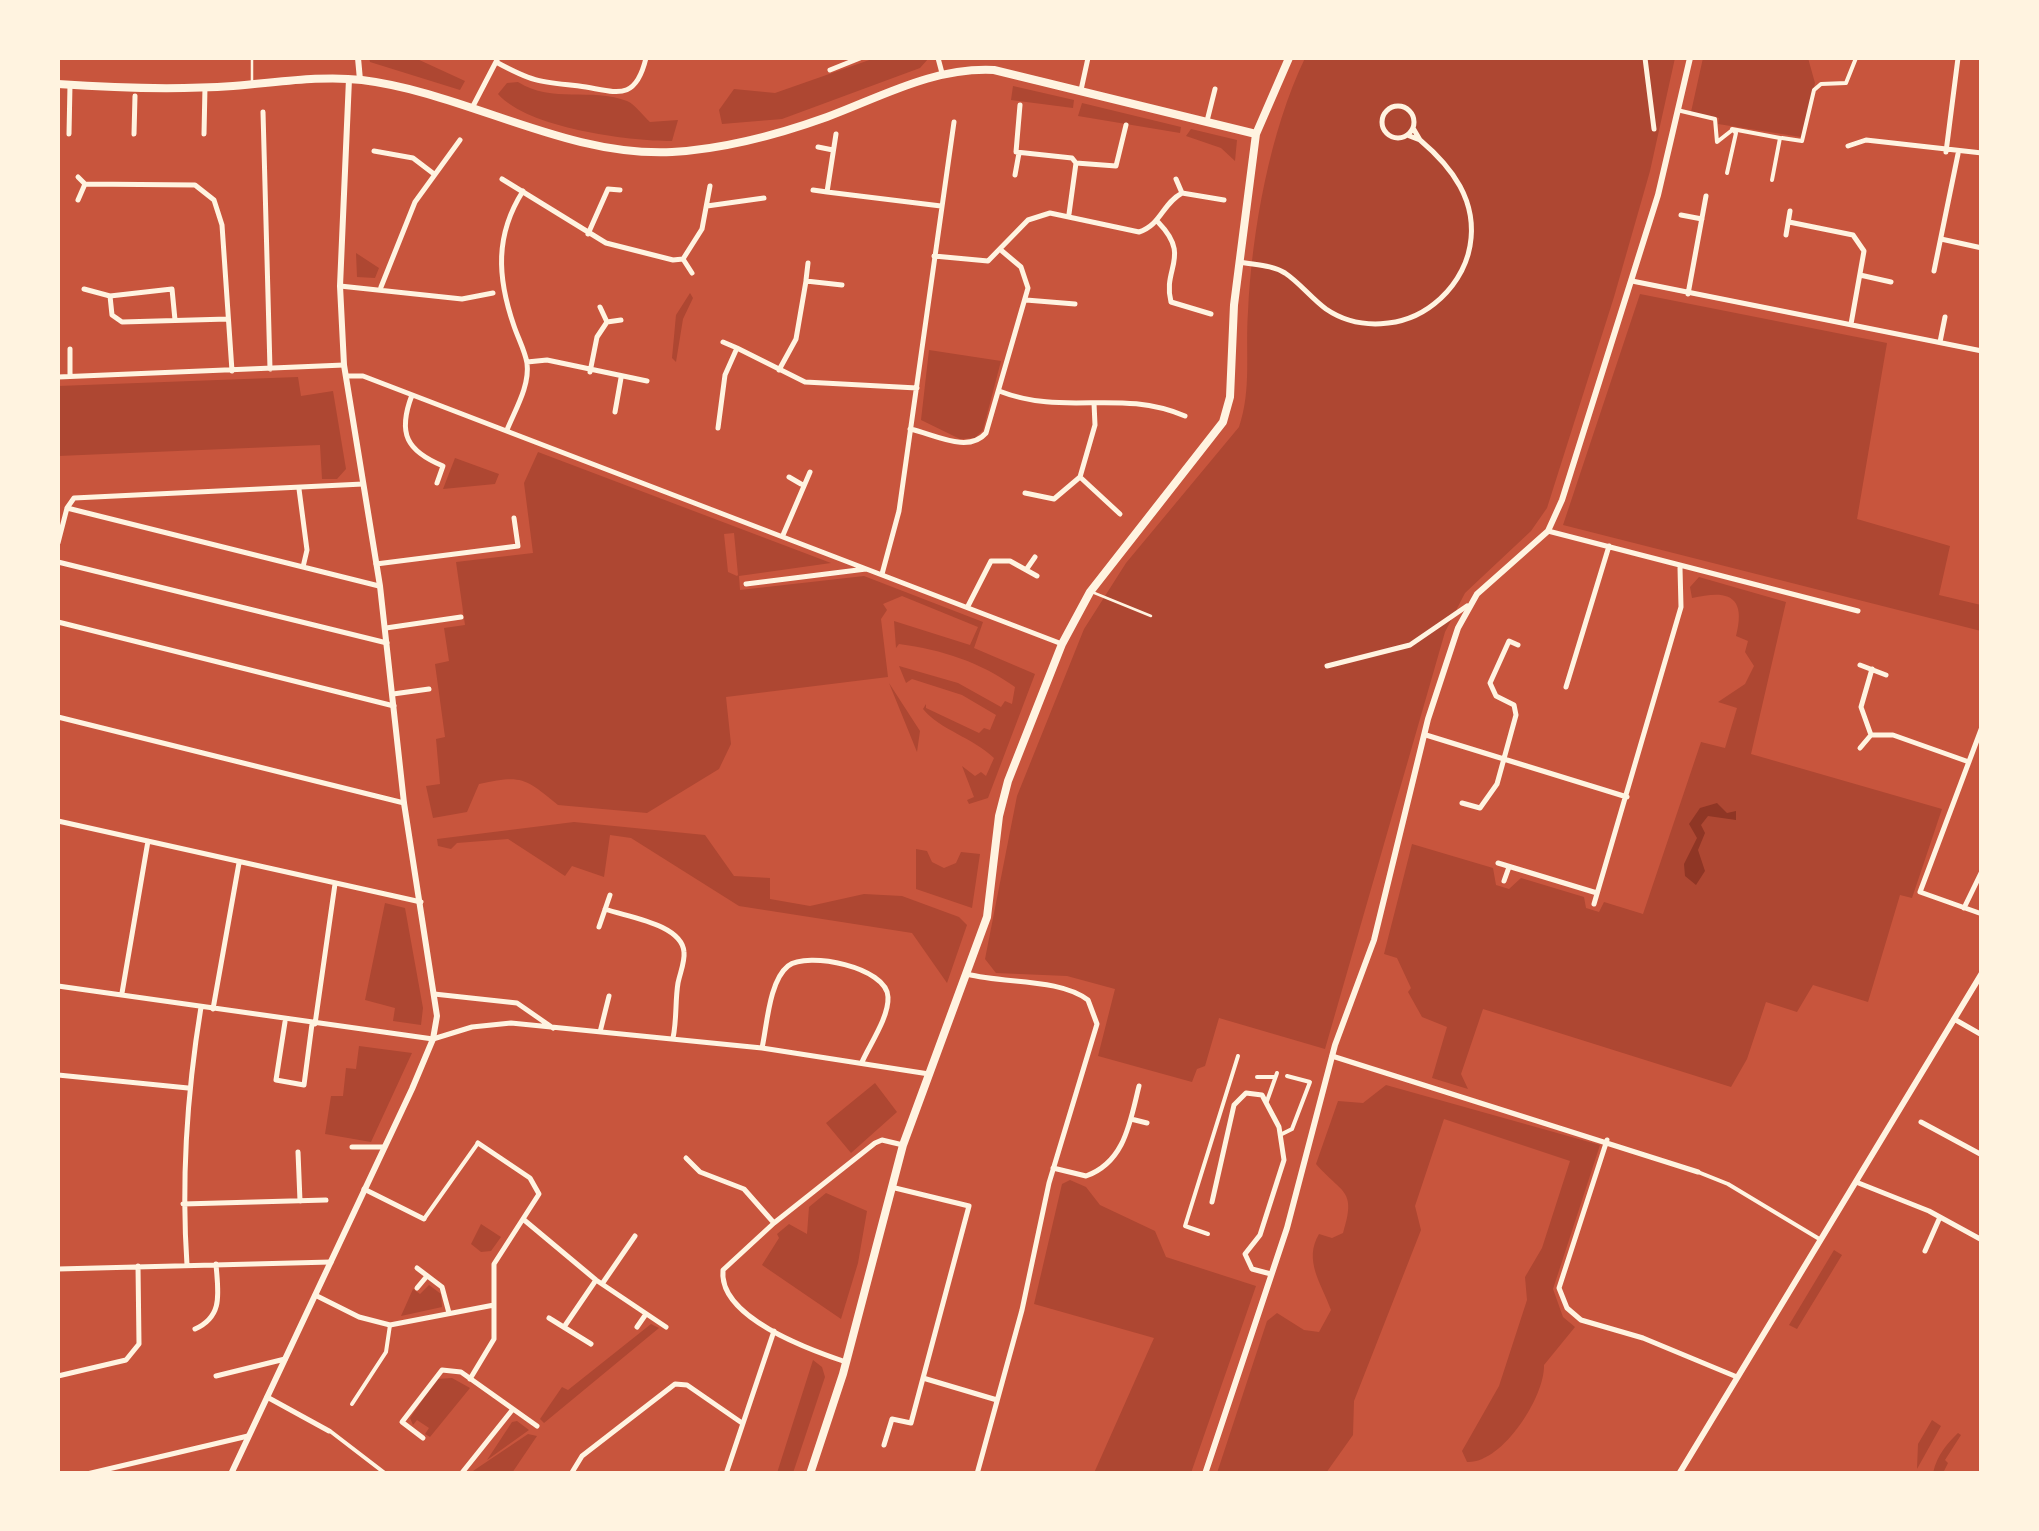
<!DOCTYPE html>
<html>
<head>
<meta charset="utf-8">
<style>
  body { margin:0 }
  #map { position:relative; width:2039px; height:1531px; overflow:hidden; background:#c8553d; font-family:Lato,sans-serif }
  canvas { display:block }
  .frame { position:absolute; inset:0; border:60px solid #fff3e0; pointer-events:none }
</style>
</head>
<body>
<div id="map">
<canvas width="2039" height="1531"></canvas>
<div class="frame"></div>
</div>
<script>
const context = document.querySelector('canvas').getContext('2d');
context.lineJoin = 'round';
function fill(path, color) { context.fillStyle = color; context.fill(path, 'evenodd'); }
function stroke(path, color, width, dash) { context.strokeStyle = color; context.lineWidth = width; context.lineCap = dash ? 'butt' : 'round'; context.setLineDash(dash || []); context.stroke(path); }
fill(new Path2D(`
  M369,58H415L465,81L460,90L370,62Z
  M875,58L928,59L920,68L782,119L722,124L719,110L734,89L775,93Z
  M1305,58H1675L1650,171L1614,297L1547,508L1531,531L1465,593L1445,632L1325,1049L1219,1018L1205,1066L1197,1069L1192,1082L1098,1056L1115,989L1067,976L996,973L985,959L1017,796L1084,629L1126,563L1239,427C1252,389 1245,351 1248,312C1252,230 1270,131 1305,58Z
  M1703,58H1808L1815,83L1801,137L1718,124L1719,118L1691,112Z
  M518,82C553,104 590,87 627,101C635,104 643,116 650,122L678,120L672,141C627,141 528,128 498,94L507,83Z
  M1013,86L1074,100L1073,108L1011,100Z
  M1082,103L1181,127L1180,133L1078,116Z
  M1191,129L1237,140L1235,161L1221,148L1186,136Z
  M356,253L379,268L375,278L357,277Z
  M690,293L693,298L683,319L676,362L672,358L676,315Z
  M1640,294L1887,343L1857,519L1950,546L1939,595L1981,605V631L1563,525Z
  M929,350L1001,361L983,430L975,438L960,439L921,420Z
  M298,377L301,396L333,391L346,469L337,479H322L320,445L58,456V386Z
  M538,452L831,563L739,576L740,590L864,576L983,622L974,648L1035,674L988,798L969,804L967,800L974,797L962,766L975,776L981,772L986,776L994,758C972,737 940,730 923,709L926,704V708L979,733L984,728L990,730L996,715L962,695L912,679L906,683L899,666L958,683L1001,707L1005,701L1012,704L1015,687C980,662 943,650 899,644L896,648L894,621L970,645L978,627L902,596L883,604L887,610L881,619L888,677L726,697L731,744L719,769L647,813L558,805C526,779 523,774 479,784L467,812L433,818L426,786L440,784L436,739L445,737L435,664L449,661L444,628L465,625L456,562L533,553L524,483ZM734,533L738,575L737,576L728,572L724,534Z
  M455,458L499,474L495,484L443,489Z
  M1699,577L1786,602L1751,754L1942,809L1912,898L1900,895L1868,1002L1813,985L1797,1012L1766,1002L1747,1059L1731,1087L1483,1009L1461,1074L1468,1089L1432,1078L1447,1027L1422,1017L1408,992L1411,988L1397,958L1384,954L1412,844L1493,868L1496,885L1509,889L1521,878L1584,897L1586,908L1599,912L1604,902L1643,914L1701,742L1725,748L1737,708L1718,702L1745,684L1754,666L1745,652L1748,641L1736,636C1747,594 1726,590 1692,598L1690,587Z
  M889,683L920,731L917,752Z
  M574,822L705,835L734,876L770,878V899L810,906L864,894L902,896L959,917L967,925L947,983L912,933L739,906L631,838L610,835L604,877L572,866L565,876L508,839L457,843L451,849L438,846L437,839Z
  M916,849L927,851L932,862L944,868L956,863L961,852L980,854L972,908L916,889Z
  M385,903L405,908L423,1008L421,1025L393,1021L395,1008L365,1000Z
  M359,1046L412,1053L371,1142L325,1134L331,1096H343L346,1068L356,1069Z
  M875,1083L897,1112L851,1153L826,1123Z
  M1386,1085L1600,1145L1553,1289L1563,1317L1575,1327L1544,1365C1545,1397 1502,1464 1467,1462L1462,1451L1499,1386L1527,1300L1525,1277L1542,1248L1570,1161L1444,1119L1415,1206L1421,1230L1354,1401L1353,1435L1326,1473H1217L1267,1321L1277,1313L1304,1330L1319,1332L1331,1310C1322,1284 1303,1261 1319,1234L1332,1238L1343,1233C1357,1189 1342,1194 1316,1164L1338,1101L1363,1103Z
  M1070,1180L1086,1187L1100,1205L1155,1231L1166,1257L1256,1286L1191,1473H1094L1154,1338L1034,1304L1062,1184Z
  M826,1193L867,1211L858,1263L841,1319L762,1265L779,1238L777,1234L789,1224L807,1234L809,1207Z
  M481,1224L501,1237L491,1251L481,1252L471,1244Z
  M1834,1250L1842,1255L1797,1329L1789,1325Z
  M429,1285L441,1294L442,1307L401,1316L413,1289L420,1294Z
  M651,1324L659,1328L544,1423L540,1419L562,1387L568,1390Z
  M813,1360L822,1367L825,1377L793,1473H777Z
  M452,1378L470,1388L430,1437L425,1434L429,1428L417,1420L413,1425L410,1418L437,1379Z
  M1932,1420L1941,1426L1917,1469L1918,1444Z
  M517,1421L529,1430L487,1460L512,1422Z
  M1958,1433L1961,1435L1945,1460L1948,1463L1943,1473H1933C1937,1454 1948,1443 1958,1433Z
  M528,1434L537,1436L512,1473L473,1471Z`), '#ae4732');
fill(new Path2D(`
  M1717,803L1727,813L1736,811V820L1708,816L1701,825L1705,833L1698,850L1705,871L1696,885L1685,876L1684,864L1697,838L1689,824L1700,808Z`), '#8f3625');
stroke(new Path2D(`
  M252,58V83
  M1092,592L1151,616`), '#fff3e0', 2.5);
stroke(new Path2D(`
  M1677,110L1715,119L1717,142L1731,131
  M1782,138L1802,141L1814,90L1821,84L1846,83L1856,58
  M1727,173L1736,133L1732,129L1780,138L1772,180
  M1257,1077H1275
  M1267,1101L1277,1073
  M1282,1134L1292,1129L1310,1082L1287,1076
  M1698,1172L1728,1184L1821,1240
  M424,1219L478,1143
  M1208,1234L1185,1226L1238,1056
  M352,1404L386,1352L390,1325
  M330,1431L386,1474`), '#fff3e0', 4);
stroke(new Path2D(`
  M938,58L942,73
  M1645,58L1654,129
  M496,62C533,82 539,82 579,86C615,91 635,104 646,58
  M830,70L860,58
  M1081,90L1088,58
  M1020,105L1016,152L1072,158L1076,163L1069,214
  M1382 122a16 16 0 1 1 32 0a16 16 0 1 1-32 0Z
  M472,108L498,58
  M263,112L270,369
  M1207,121L1215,89
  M69,134L70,85
  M134,134L135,96
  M204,134L205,87
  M836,134L827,192L941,206
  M1407,135L1420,140L1413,128
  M1848,146L1866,140L1982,153
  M818,147L833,150
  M374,151L413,158L434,174
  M1946,152L1958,58
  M1076,163L1116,166L1126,125
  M1015,175L1019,153
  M78,177L85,184L78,200
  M502,179L606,243L673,260L683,259L702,229L710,186
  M1176,179L1182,193
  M85,184L195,185L214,200L222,225L232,371
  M813,190L827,192
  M707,206L764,198
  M1681,215L1702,219
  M1158,222C1192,257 1162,268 1171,302L1211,314
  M1789,222L1853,235L1864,251L1851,324
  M588,234L608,189L620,190
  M1786,235L1790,211
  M1941,239L1982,248
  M934,256L988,261L1028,220L1050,213L1139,232C1161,225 1162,204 1182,193L1224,200
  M683,259L692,273
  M1240,262C1255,265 1272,265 1285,273C1300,283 1311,298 1326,309C1358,331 1404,328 1434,304C1452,290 1466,269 1470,246C1478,201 1452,167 1420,140
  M1934,271L1958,154
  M1860,275L1891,282
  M806,280L808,263
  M1632,281L1982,351
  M340,286L462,299L493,293
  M381,287L415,202L460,140
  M84,289L110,296L112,315L122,322L228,319
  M1688,294L1706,196
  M110,296L172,289L175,320
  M1026,300L1075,304
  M600,307L607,322
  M723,342L737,348
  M1940,342L1945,317
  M527,362L547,360L647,381
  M779,370L796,339L806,281L842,285
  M590,372L597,337L607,322L621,320
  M70,376V349
  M346,376H363L1062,644
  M58,377L344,365
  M999,391C1066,417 1118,388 1185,416
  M412,395C397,434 407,451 443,466L437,483
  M1094,403L1095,425L1080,477L1120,514
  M615,412L621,378
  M718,428L725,375L737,348L805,382L917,388
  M910,429C934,434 968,454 986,433L1028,288L1021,267L1002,251
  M507,430C515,410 530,386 527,363C525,351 518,338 514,326C497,277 495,235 523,191
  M789,477L801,484
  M299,489L307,550L303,567
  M1025,493L1054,499L1080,477
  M67,508L379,586
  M67,508L74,498L363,484
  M1548,531L1858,611
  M783,535L810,472
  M58,543L67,508
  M58,562L387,643
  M376,564L518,546L514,518
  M1026,570L1035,557
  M882,574L899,511L954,122
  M746,584L866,569
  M968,606L991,561H1010L1037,576
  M58,622L394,706
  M386,628L461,617
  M1860,665L1886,675
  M1327,666L1410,645L1467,606
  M1566,687L1609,546
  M393,694L429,689
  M58,717L404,803
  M1982,727L1920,892L1982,914
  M1426,735L1627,797
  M1871,735L1861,707L1872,669
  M1860,748L1871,735H1893L1969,762
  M1462,803L1480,808L1497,784L1516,715L1514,705L1496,696L1490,683L1509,641L1518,645
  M58,821L421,902
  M1498,863L1597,893
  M1504,881L1509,867
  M1594,904L1681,607L1680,568
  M1964,908L1982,871
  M605,909C627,917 682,924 684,952C685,962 680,973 678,983C675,1001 677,1019 673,1038
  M599,927L610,895
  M967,974C1004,984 1059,978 1088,1000L1097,1024L1049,1183L1022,1310L977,1474
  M58,986L433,1039L472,1027L511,1023L762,1048L929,1074
  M122,993L148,841
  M434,994L517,1003L553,1028
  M213,1009L239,863
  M1954,1019L1982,1035
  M285,1022L276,1080L304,1085L312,1024
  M315,1024L335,884
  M600,1032L609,996
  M762,1048C767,1026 769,981 788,966C807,951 887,967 888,997C889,1017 870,1044 862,1062
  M1332,1056L1698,1172
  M58,1075L188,1088
  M1131,1119L1147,1123
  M1921,1122L1982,1155
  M1607,1140L1559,1288L1567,1308L1581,1320L1643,1338L1737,1377
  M352,1147H384
  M298,1152L300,1201
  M686,1158L700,1172L744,1189L774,1223
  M1053,1168L1086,1176C1125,1162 1130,1122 1139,1086
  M1856,1182L1929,1211L1982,1240
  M364,1189L424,1219
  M1212,1202L1234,1105L1246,1093L1262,1095L1279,1127L1284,1160L1260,1235L1245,1254L1252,1269L1271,1274
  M183,1204L326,1200
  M523,1219L596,1280L666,1327
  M1925,1251L1940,1217
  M187,1265C181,1177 187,1093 201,1007
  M417,1268L442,1287L449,1313
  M58,1269L331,1262
  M602,1284L635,1236
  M417,1288L427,1276
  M315,1295L359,1317L390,1325L494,1305
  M549,1318L591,1344
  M564,1327L596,1280
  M637,1327L646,1314
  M195,1329C224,1316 218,1292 216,1264
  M846,1362C810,1350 718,1317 723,1270L774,1223L875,1143L882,1140L903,1145
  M58,1376L126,1360L139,1344L138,1266
  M216,1376L285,1359
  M923,1378L997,1400
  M470,1379L494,1339V1264L539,1194L530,1178L478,1143
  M267,1397L329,1431
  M423,1438L402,1422L442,1370L461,1372L537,1426
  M884,1445L892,1419L911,1423L969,1206L891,1187
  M87,1474L248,1436
  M461,1474L513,1409
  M571,1474L582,1456L675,1384L687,1385L742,1423
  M726,1474L774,1331`), '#fff3e0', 5);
stroke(new Path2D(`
  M358,58L360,80
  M231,1474L412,1089L433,1039L437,1016L404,803L380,586L344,365L340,286L349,79
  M1205,1474L1287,1228L1335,1045L1374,940L1428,719L1458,628L1477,594L1548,531L1562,500L1658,195L1690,58
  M1679,1474L1982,973`), '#fff3e0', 6);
stroke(new Path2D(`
  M58,84C115,88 175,90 233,86C275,83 320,75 362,80C467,93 564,157 672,152C726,149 777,135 827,117C883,96 934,67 994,70L1256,134
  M810,1474L843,1374L903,1145L987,917L999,816L1008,781L1062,644L1090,592L1223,422L1230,397L1234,305L1256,134L1289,58`), '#fff3e0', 8);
</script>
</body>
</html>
